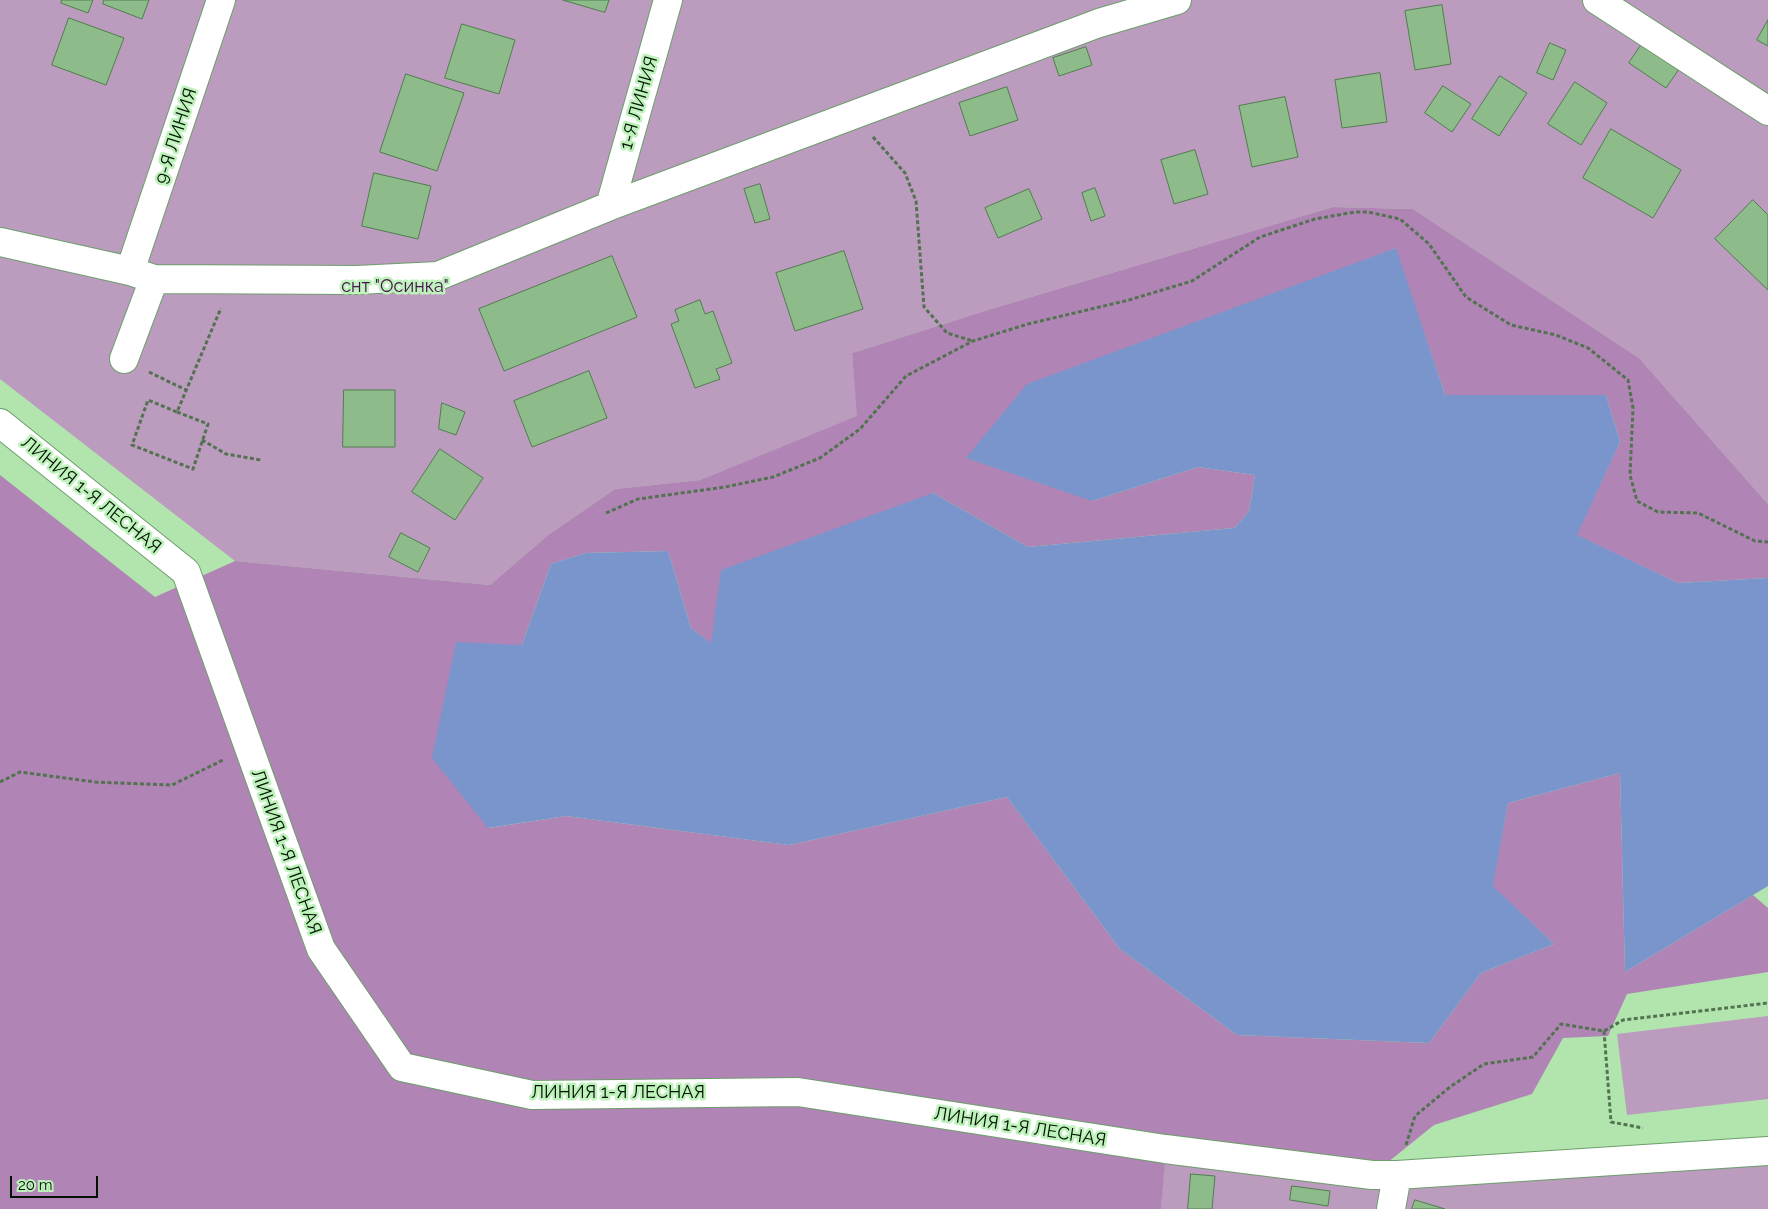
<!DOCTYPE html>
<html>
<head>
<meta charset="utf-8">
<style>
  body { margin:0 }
  #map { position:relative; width:1768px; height:1209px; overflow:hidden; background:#b2e5ae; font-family:Raleway,sans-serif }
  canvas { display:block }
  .scale { position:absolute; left:10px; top:1176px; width:88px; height:22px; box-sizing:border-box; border:2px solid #021202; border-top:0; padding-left:6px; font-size:15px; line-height:18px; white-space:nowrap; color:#021202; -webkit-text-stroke:4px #bef2bb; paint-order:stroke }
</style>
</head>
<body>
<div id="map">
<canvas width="1768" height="1209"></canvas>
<div class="scale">20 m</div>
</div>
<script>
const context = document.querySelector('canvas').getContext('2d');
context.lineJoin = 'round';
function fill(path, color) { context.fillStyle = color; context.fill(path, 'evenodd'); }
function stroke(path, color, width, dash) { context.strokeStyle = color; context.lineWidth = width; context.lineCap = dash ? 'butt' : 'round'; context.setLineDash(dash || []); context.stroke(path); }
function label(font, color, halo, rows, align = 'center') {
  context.font = font + ' Raleway,sans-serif'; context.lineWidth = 5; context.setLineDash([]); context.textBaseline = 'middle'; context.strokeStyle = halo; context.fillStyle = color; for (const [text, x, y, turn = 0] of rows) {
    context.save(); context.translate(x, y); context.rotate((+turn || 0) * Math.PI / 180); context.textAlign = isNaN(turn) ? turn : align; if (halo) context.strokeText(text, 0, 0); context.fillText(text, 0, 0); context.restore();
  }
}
fill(new Path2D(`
  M0,0H1768V504L1639,358L1413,209L1333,207L991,309L852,353L858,416L700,480L615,489L548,535L490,585L235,561L0,379Z
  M1768,1016V1099L1627,1115L1617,1034Z
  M1165,1149L1372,1175L1768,1151V1209H1161Z`), '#bb9bbe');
fill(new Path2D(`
  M1333,207L1413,209L1639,358L1768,504V578L1678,583L1576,535L1620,442L1606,395H1445L1395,248L1092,501L1198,467L1255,475L1249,512L1234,528L1028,547L933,493L711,644L691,628L668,551L586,553L551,564L522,645L489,828L566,816L789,845L1007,797L1120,949L1237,1035L1429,1043L1481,973L1554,944L1492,886L1508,803L1620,773L1625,972L1753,895L1768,908V972L1627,994L1608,1036L1563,1038L1532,1094L1434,1125L1372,1175L1166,1149L1161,1209H0V475L155,597L235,561L490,585L548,535L615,489L700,480L857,416L852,353L991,309Z`), '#b184b6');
fill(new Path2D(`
  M1396,248L1445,395H1606L1620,442L1577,535L1678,583L1768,578V886L1625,972L1620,773L1508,803L1493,886L1554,944L1481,973L1429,1043L1237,1035L1120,949L1007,797L789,845L566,816L488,828L432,758L456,642L522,645L551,564L586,553L668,551L691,628L711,643L721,570L933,493L1028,547L1234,528L1249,512L1255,475L1198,467L1092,501L966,458L1027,384Z`), '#7995cb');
const building = new Path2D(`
  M62,0H93L88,13L61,3Z
  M104,0H149L142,19L103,4Z
  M563,0H609L605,12Z
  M1442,5L1451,64L1415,70L1405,11Z
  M69,18L124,38L106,85L52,65Z
  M1768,20V46L1757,40Z
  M462,24L515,40L499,94L445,78Z
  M1550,43L1566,50L1553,80L1537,73Z
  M1642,44L1679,69L1666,88L1629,63Z
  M1086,47L1092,65L1059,76L1053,58Z
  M1380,73L1387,122L1342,128L1335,80Z
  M406,74L464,93L437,171L380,152Z
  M1500,76L1527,93L1499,136L1472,119Z
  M1575,82L1607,103L1581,145L1548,124Z
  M1443,86L1471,104L1452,132L1425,113Z
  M1007,87L1018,120L970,136L959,103Z
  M1285,97L1298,157L1252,167L1239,106Z
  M1611,129L1681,170L1653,218L1583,178Z
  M1195,150L1208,194L1174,204L1161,160Z
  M374,173L431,186L418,239L362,226Z
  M760,184L770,219L755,223L744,189Z
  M1095,188L1105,216L1091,221L1082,193Z
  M1029,189L1042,219L998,238L985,208Z
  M1753,200L1768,215V290L1715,239Z
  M844,251L863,309L795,331L776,273Z
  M612,256L637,317L504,371L479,309Z
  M700,300L705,314L713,311L732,363L716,369L720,379L695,388L671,324L679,321L675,310Z
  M589,371L607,418L532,447L514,401Z
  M344,390H395V447H343Z
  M442,403L465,412L456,435L439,429Z
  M440,449L483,478L455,520L412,492Z
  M401,533L430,548L418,572L389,557Z
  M1191,1174L1215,1176L1212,1209H1188Z
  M1292,1186L1330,1191L1328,1206L1290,1200Z
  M1415,1200L1445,1209H1412Z`);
fill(building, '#8dbc8a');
stroke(building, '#4f7f4d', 1);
const minor = new Path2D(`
  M1597,0L1768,111
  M610,206L668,0
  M0,242L130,271L154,279L357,280L438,276L610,206L1099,23L1177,0
  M130,271L221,0
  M124,359L154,279
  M0,423L186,572L321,949L402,1067L532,1095L798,1092L1165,1149L1372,1175H1397L1768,1151
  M1391,1209L1397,1175`);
stroke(minor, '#6d9e6b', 30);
stroke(new Path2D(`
  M873,137L905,173L916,201L924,307L947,333L973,341
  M149,372L186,390
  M177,412L208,424L193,469L132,445L148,400L177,412L221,308
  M202,440L226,454L261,460
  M606,513L638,499L725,487L773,477L820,458L860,429L906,376L973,341L1028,324L1129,300L1192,281L1260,237L1315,219L1355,212H1368L1400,219L1429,244L1466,297L1511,325L1556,335L1588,348L1628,380L1633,408L1630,475L1637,501L1658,512L1698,513L1755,541L1768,542
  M0,782L20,772L95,782L172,785L223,760
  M1604,1031L1611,1122L1643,1128
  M1406,1145L1415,1116L1450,1087L1484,1064L1533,1057L1561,1024L1604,1031L1623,1020L1768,1003`), '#527250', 3, [4, 2.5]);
stroke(minor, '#fff', 28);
label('18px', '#021202', '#bef2bb', [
  ["1-Я ЛИНИЯ",639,103,-74],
  ["9-Я ЛИНИЯ",176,136,-72],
  ["ЛИНИЯ 1-Я ЛЕСНАЯ",91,495,39],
  ["ЛИНИЯ 1-Я ЛЕСНАЯ",286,852,70],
  ["ЛИНИЯ 1-Я ЛЕСНАЯ",618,1093],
  ["ЛИНИЯ 1-Я ЛЕСНАЯ",1020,1127,9]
]);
label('18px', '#47104e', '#bef2bb', [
  ["снт \"Осинка\"",395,287]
]);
</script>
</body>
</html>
